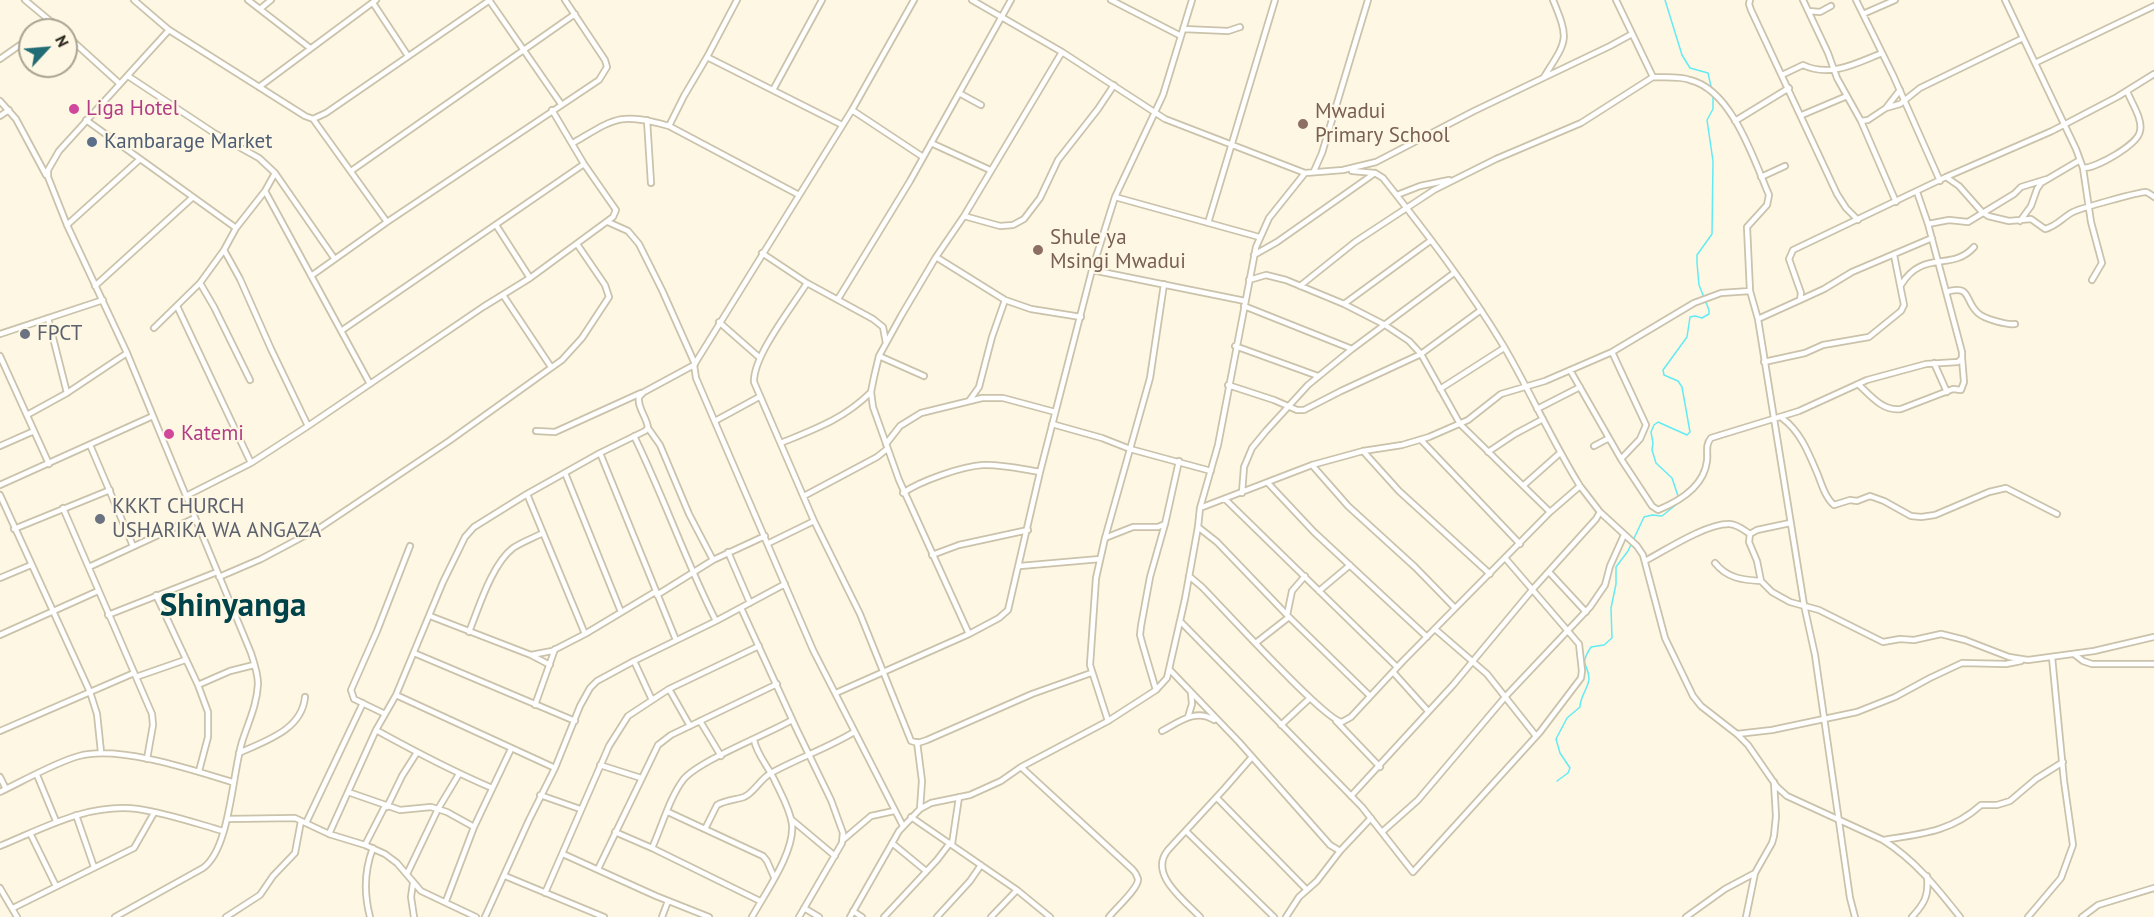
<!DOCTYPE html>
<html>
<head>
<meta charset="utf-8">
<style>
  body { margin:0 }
  #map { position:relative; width:2154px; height:917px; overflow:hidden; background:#fef7e3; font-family:"PT Sans",sans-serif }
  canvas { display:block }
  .north { position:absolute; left:18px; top:18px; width:60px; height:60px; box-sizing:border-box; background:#fef7e3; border:2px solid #a8a393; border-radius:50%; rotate:64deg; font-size:16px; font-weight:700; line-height:24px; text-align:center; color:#28251c }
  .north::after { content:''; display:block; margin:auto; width:21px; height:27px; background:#226c75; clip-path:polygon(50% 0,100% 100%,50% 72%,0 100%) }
</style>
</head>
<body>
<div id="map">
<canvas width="2154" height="917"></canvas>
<div class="north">N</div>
</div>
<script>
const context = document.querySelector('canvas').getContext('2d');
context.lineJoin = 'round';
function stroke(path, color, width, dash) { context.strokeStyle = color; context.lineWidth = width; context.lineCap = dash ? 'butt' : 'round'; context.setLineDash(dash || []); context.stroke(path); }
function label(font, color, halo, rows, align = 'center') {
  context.font = font + ' "PT Sans",sans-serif'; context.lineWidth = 4.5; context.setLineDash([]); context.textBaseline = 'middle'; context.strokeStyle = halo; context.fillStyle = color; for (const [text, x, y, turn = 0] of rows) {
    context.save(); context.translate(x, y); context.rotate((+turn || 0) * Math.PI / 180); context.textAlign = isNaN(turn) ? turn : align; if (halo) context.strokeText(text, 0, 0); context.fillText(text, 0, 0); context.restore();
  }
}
stroke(new Path2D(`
  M1665,0L1682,55L1690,68L1708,73L1712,91
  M1678,496L1672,478L1656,463L1652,450L1653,443L1651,432L1654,425L1658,422L1687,435L1690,432L1682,387L1678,381L1664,375L1663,370L1687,337L1690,317L1695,316L1702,318L1709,314V310L1699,285L1697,263V255L1712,234L1713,161L1707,120L1713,109V96
  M1557,781L1568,773L1570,768L1560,753L1556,739L1567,718L1580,707C1580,696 1588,689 1589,679C1589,663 1578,667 1591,647L1604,645L1612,638L1611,608L1616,584V567L1628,551L1644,517L1652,515L1662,516L1677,504`), '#63ebf5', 1.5);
const street = new Path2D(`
  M25,0L61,30
  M134,0L169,30L305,116L313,119L326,113L490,0
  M248,0L310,48
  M489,0L561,104
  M972,0L1062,52L1165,119L1305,173
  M1111,0L1181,36
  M1616,0L1653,77C1665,78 1679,76 1690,80C1732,90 1754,160 1769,195L1767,205L1747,227L1750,291L1758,319L1804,605L1815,655L1850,898L1855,917
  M1750,0L1749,4L1751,10L1837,194L1846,208L1858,220
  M1803,0L1828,53L1837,78L1861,121L1896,202
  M1856,0L1893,75L1940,181
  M2005,0L2076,149L2083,168L2091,222L2102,263L2092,280
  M373,3L408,56
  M260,9L271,0
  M1809,11L1820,12L1831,6
  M1863,14L1895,0
  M1183,29L1228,31L1240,27
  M40,30L52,22
  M66,35L120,84
  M707,57L842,125
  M0,59L30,38
  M2035,63L2154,6
  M1782,75L1803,65C1830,78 1857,63 1882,53
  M128,76L214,133L259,158L275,173L334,258
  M1544,77C1567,40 1570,41 1553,0
  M259,87L376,0
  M773,90L822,0
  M959,93L981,105
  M0,101L16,119L46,175
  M1886,108L1900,90
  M852,110L923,157
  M1802,115L1847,96
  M0,116L9,110
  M313,119L387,222
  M86,120L236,228
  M647,120L651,183
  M1735,121L1789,88
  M1861,121L1868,120L1886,108L1900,104L1920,88L2023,38
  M669,126L684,96L707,57L737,0
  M573,143C616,118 619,112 669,126L799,195
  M931,143L990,170
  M2083,168C2096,168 2138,145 2140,131C2143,119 2131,102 2127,91
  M351,171L575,14
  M1314,171L1322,153L1368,0
  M1761,177L1785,166
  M1946,177L1959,186L1982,212L1988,216L2009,221L2031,219L2045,229C2057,226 2063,217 2073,212C2081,208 2139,192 2146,192C2147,192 2153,196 2154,197
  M265,191L370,384
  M1397,195L1420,186L1449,180
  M1115,197L1259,237
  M964,216L1000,226L1013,225L1024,219L1040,198L1058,160L1098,109L1114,85
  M2020,221L2031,206L2037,189L2041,183L2080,160
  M608,222L628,231L639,244L662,290L695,364
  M1208,223L1275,0
  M1928,224L1949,220L1968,222L2014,194L2021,187L2047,179
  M67,225L140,159
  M496,225L530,278
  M224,250L240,279L271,349L308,426
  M762,253L807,283L873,319L883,327L886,343
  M1254,255L1277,242L1375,173
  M936,257L1005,300L1031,309L1081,317
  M1092,270L1245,301
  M311,276L387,222L599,80L607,67L605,60L565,0
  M1249,280L1266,275L1286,280L1344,304L1385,325L1409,341L1421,354L1460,424L1550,512
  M200,283L214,307L250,380
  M807,283C792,307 753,356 754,382L814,521L860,614L911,741L918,743L927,740L1032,694L1091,673
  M1901,285C1923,249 1952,272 1974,247
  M95,286L193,197
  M1300,286L1355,242L1434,190L1496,159L1581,123L1653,77
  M1946,292C1972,284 1964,301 1978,313C1984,319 2007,325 2015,324
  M503,295L551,367
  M838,299L910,181L1011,0
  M1800,300L1824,289L1852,272L1932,238
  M1344,304L1430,241
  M177,306L251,463
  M1244,306L1352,349
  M48,318L67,393
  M1758,319L1800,300L1801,293L1789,259L1793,250L1946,177L2052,131L2117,97L2154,74
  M719,322L760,358
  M154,328L200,283L224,250L236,228L265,191L275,173
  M341,331L584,164
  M0,334L103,300
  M1235,346L1318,376
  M1612,352L1646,425L1640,439L1621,459
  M0,356L49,464
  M879,356L924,376
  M1764,362L1805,353L1823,345L1869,337L1901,311L1904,305L1894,255
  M1934,363L1947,392
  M1570,370L1621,459L1652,506L1658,510C1680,501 1704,486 1707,461C1708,452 1705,445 1711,438L1799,411L1867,380L1926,364L1958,362L1962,358V352L1928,224L1917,192
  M1858,384C1870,395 1883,412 1901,409L1953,389L1961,390L1964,382L1962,358
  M1228,385L1274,400L1297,410H1304L1341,391L1421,354L1481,310
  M1440,389L1504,348
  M969,401L979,387L992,337L1005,300
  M1537,409L1580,387
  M27,415L67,393L127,353
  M1782,418C1801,432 1809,454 1818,475C1822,486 1826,498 1834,505L1850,500L1857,501L1870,496L1884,501L1911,516L1921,517L1935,515L1989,492L2006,488L2057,514
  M715,421L759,397
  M1052,424L1102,438L1130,449L1211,471
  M648,428L660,445L689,514L713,560
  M536,431L555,432L641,393
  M634,436C664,497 685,560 716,621
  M1421,440L1520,544
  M781,443C815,429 844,419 871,392
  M886,444L900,426L921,413L982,398H1003L1055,412
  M90,445L133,546
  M0,446L34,431
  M1594,446L1609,438
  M1363,451L1399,491L1490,574
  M1488,452L1515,434L1543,419
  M600,453L676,640
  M1312,465L1348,506L1415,567L1455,608
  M565,473L621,612
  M1268,483L1314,532L1427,637
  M0,485L153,416
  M1524,485L1560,453
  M903,493C920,481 963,466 983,465C1002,464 1021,469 1040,472
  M1242,493L1244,467L1252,448L1266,431L1308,385L1352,349L1454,273
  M527,494L585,634
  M0,495L90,692L97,714L101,752
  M186,496L251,463L308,426L483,307L530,278L613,217L616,210L584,164L552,110
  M804,496L877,457L887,449
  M1225,499L1397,667
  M63,508L152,714L153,725L147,759
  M1200,508L1312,465L1363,451L1402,445L1429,437L1468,420L1501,394L1545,381L1612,352L1694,303L1721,293L1750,291
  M1600,512L1637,546L1643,555L1665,638L1693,696L1701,706L1737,734L1748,745L1777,787L1787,796L1883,840C1915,860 1937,888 1960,917
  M1790,523L1757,530L1750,534L1749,542L1757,561L1761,581L1772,592L1790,602L1819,610L1883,642L1900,639L1914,640L1941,634L1965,640L2009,657L2028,660L2094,651L2154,637
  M1198,527L1217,542L1289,617L1370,696
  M14,529L110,490
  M1105,538L1133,527H1158L1165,524
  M769,543L814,521
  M728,552L750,603
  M932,555L959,545L1028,530
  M1645,561C1666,550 1705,524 1729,524C1737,524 1744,530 1750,534
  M1715,563C1727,578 1742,580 1761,581
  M1020,566L1100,559
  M89,567L195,518
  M1549,572L1586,612
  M1189,576L1202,587C1221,606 1325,721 1342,722L1351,717L1403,661L1550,512L1580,486C1552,441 1530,391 1503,345C1468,287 1425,231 1383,178L1375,173L1352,171
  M219,577L261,559L321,527L449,441L562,360L582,338L609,297L605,285L577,244
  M0,578L31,565
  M1319,591L1350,565
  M156,595L198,685L208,712V737L199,771
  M657,595L713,560L765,536
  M741,608L797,730L831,800L843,833L842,843L799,917
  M108,615L217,572
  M1287,615L1292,591L1305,576
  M430,616L531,655L552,651L585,634L655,592
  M1180,621L1362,807L1413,872L1540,732L1581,678L1582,671L1579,644L1506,559
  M1435,629L1487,674L1536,736
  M469,632C479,607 492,564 513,548C522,542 533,538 543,533
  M969,634L899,480L873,407L871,392L874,377L879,356L901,316L936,257L964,216L1062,52
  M0,635L98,591
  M1257,642L1289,617
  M414,653L575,721
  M2074,654L2083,661L2092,664H2154
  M531,655L550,665
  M634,661L652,700
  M1170,670L1239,742L1330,845L1340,851
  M1393,672L1428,711
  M136,677L185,660
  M198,685L230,671L254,665
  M669,689L690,726
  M1156,690L1143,646L1140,635L1141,626L1150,577L1165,524L1179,461
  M836,693L969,634L999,618L1008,610L1040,472L1092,270L1115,197L1163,95L1192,0
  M396,695L555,768
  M535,705L555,649
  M385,714L354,699L351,690L377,631L410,546
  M1188,717L1192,704L1191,693
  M700,721L721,756
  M1108,721L1090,665L1096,578L1105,538L1150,378L1164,284
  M1336,721L1380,767
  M1281,725L1310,698
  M376,730C414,751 452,771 492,788
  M0,731L134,673
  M1162,731C1179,722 1196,708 1214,720
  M1737,734L1772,730L1857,712L1895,697L1930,678L1962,663L2006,664L2021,661
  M917,742L922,781L920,809
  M239,753C265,741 302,730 305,697
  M600,765L641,778
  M1021,767L1133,870C1135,872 1137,876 1138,879C1139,888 1115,909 1109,917
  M37,775L56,821
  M0,777L6,789
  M0,792C23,781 56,762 79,756C118,745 193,770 232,782
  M348,792L400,810L431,807L447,812L474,827
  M540,795L580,809
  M1351,796L1453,685L1532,590L1596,519L1600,512L1580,486
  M1217,798L1306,889
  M387,807L402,776L416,754
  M668,812L763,856L767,861L774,877
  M76,815L94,867
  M911,817L1017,890L1050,917
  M227,819L295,818L329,834L365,845L385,854L397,863L421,891L476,917
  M792,820L835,856
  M306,823L363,703
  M903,826L813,650L696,378L694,365L852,110L914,0
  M705,829L717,805C726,800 735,800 744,797C754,793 760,779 771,773C798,758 828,748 854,732
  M1186,831L1274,917
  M615,832L652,848L760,901
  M1382,832L1418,800L1506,696L1590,607L1605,585L1610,566L1624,535
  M30,833L56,886
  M329,834L376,730L396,695L443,582L465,537L474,527L527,494L600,453L645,431L648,428C647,417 637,408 639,397L644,392L694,365
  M844,839L871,816L894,811
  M1883,840C1921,834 1951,832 1981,805H1997L2010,801L2036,779L2063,762
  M892,843L926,871
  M952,844L959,797
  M365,845L385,806
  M0,846C44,828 88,803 138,809C166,813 195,823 223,831
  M652,848C662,826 669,799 683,780C698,761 768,734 792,720
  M563,854L656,896L709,917
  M598,869L658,745L671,735L777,684
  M407,874L438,809L459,774
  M505,876L604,917
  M413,883L411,897L414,917
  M0,888L17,917
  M545,893L609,746L628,716L669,689L759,646
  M446,901L474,827L511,749
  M13,908L134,848L154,813
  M804,908L819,917
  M853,911L862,917
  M115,917L203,868C230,849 232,775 242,742C248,723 257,705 258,684C258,674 254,662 251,653L127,353L67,225L48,177V170L59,151L169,30
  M226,917L260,895L273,876L295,853L301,821
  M370,917C364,894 364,871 373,848
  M485,917L529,820L555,768L580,706L590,688L597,681L634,661L716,621L785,584
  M662,917L668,901
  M752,917C765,893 795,852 792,824C790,809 781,794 775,781C768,766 757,755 754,740
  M850,917L899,831L920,809L931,803L970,795L1001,781L1021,767L1108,721L1156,690L1167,678L1185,599L1198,527L1200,508L1218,445L1256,247L1269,218L1305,173L1343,170L1376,162L1474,111L1610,46L1632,34
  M884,917L937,860L950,843
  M937,917L970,881L981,865
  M991,917L1017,890
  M1200,917C1184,900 1148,874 1168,850L1225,788L1252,757
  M1286,917L1299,897L1317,881L1340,851L1371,818
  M1686,917L1725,889L1755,873
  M1746,917L1755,873L1772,843L1774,836L1776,816L1774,782
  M1912,917C1925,903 1929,895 1927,876
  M2028,917L2061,878L2073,845L2064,781L2052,657
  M2082,917L2098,905L2154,888`);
stroke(street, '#cac2aa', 8);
stroke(street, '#fff', 4.5);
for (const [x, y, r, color] of [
  [74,109,6,"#d1479c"],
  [1303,124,6,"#8d6e63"],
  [92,142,6,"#5c6f8a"],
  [1038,250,6,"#8d6e63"],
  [25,334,6,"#6b7280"],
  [169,434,6,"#d1479c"],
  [100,519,6,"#6b7280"]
]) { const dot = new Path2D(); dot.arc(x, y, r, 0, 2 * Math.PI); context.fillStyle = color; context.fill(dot); stroke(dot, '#fef7e3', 2); }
label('21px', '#b23c85', '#fef7e3', [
  ["Liga Hotel",86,109],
  ["Katemi",181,434]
], 'left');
label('21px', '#785e54', '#fef7e3', [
  ["Mwadui",1315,112],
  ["Primary School",1315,136],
  ["Shule ya",1050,238],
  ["Msingi Mwadui",1050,262]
], 'left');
label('21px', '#4e5e75', '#fef7e3', [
  ["Kambarage Market",104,142]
], 'left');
label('21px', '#5b616d', '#fef7e3', [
  ["FPCT",37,334],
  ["KKKT CHURCH",112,507],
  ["USHARIKA WA ANGAZA",112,531]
], 'left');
label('bold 33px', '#004249', '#fef7e3', [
  ["Shinyanga",233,607]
]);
</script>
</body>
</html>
